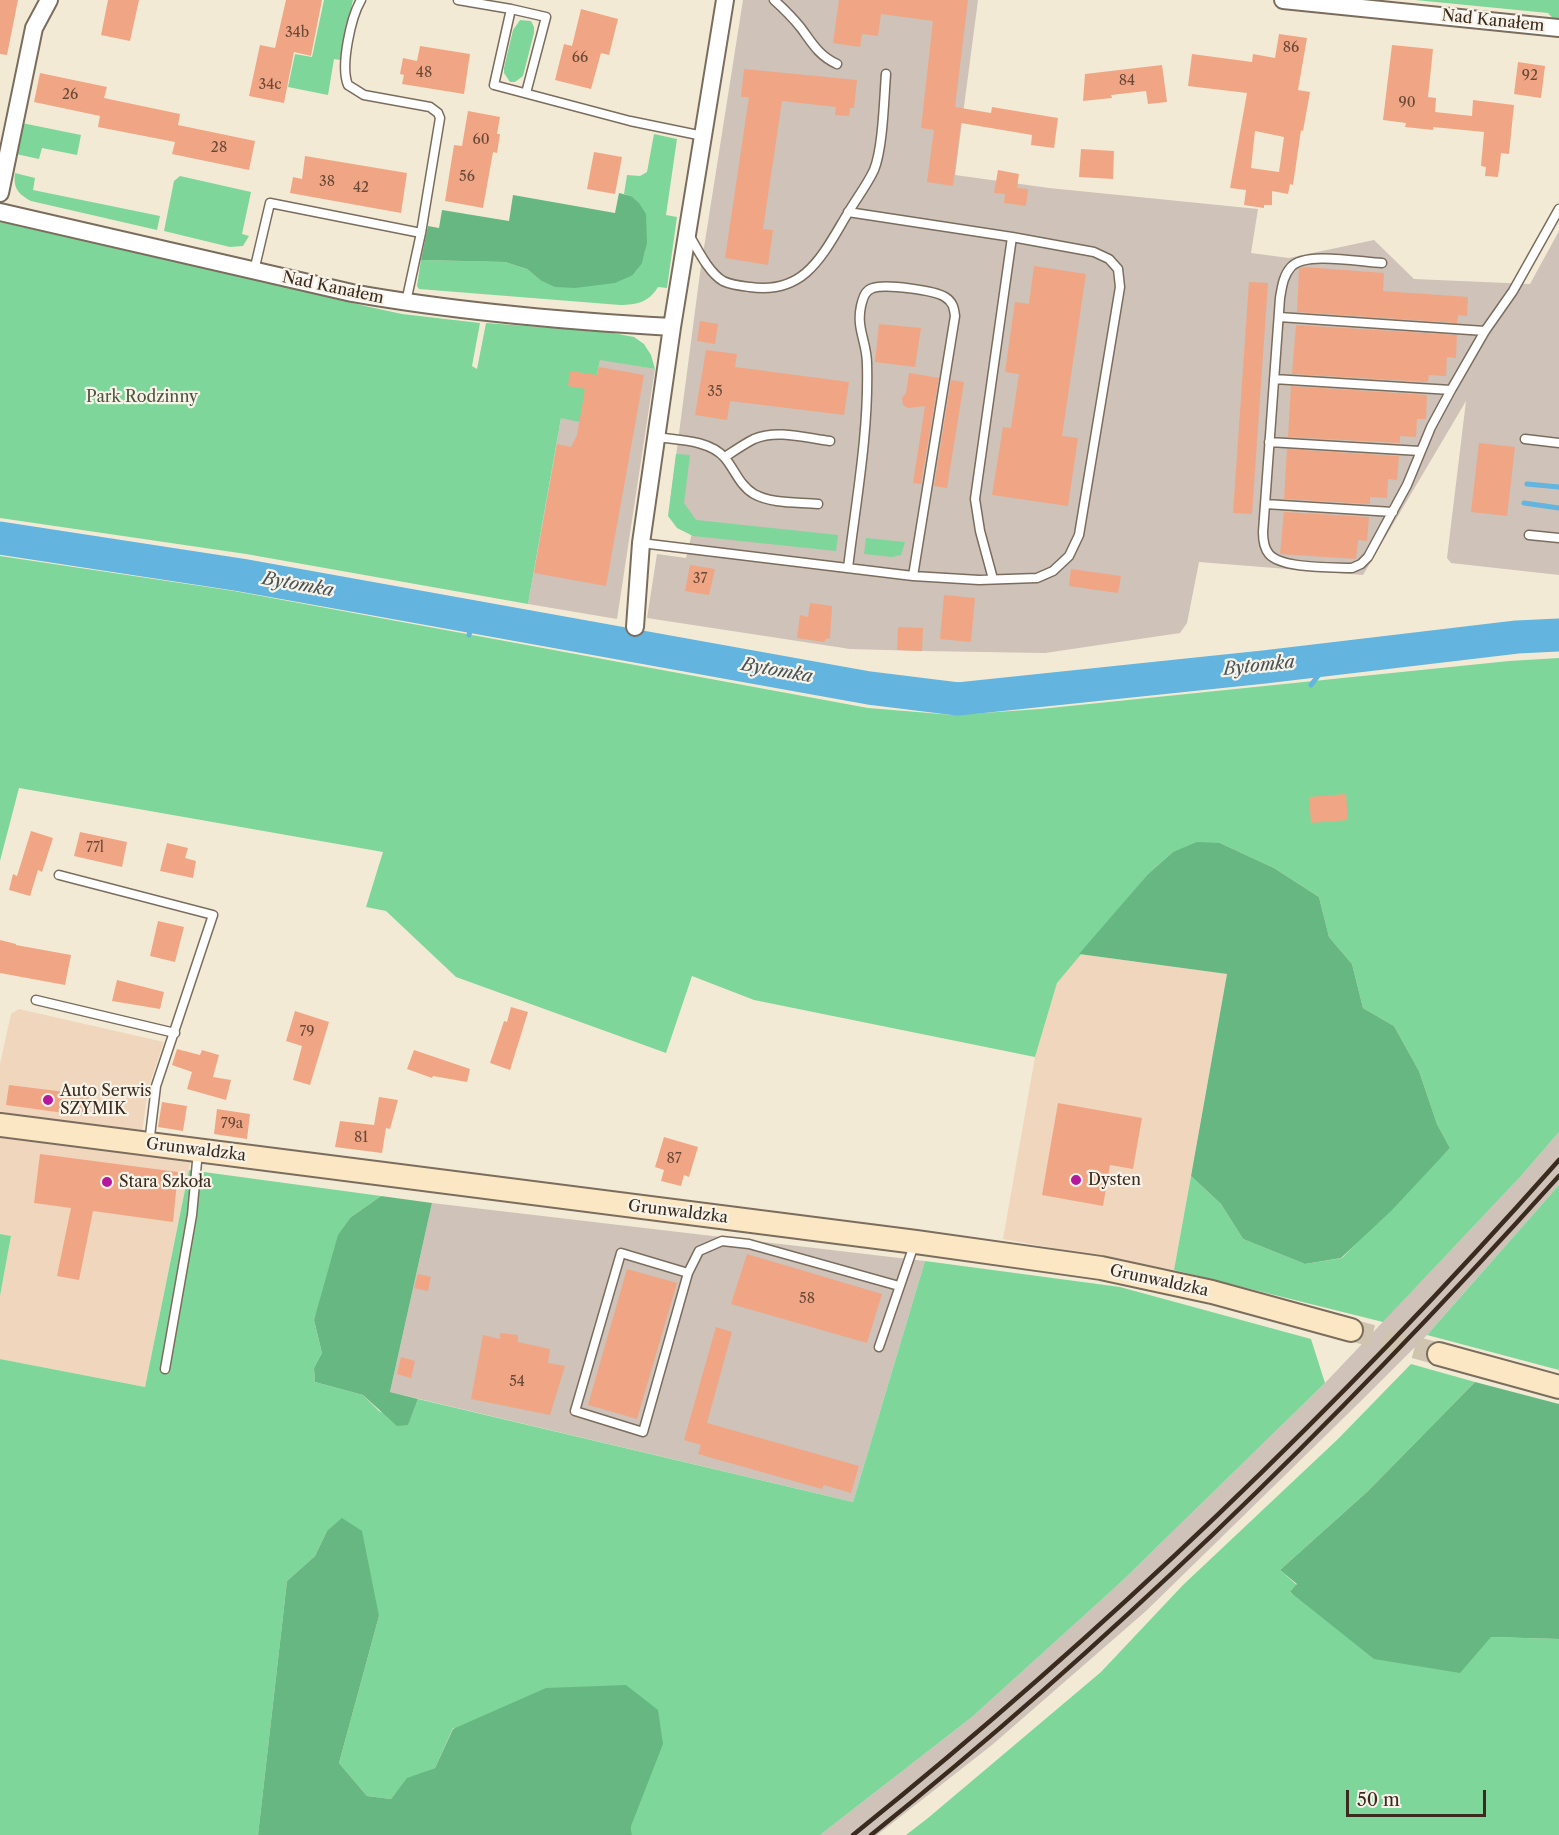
<!DOCTYPE html>
<html>
<head>
<meta charset="utf-8">
<style>
  body { margin:0 }
  #map { position:relative; width:1559px; height:1835px; overflow:hidden; background:#f3ead5; font-family:"Libre Caslon Text",serif }
  canvas { display:block }
  .scale { position:absolute; left:1346px; top:1790px; width:140px; height:27px; box-sizing:border-box; border:3px solid #3b2a1e; border-top:0; padding-left:8px; font-size:18px; line-height:21px; white-space:nowrap; color:#3b2a1e; -webkit-text-stroke:4px #f7f3e8; paint-order:stroke }
</style>
</head>
<body>
<div id="map">
<canvas width="1559" height="1835"></canvas>
<div class="scale">50 m</div>
</div>
<script>
const context = document.querySelector('canvas').getContext('2d');
context.lineJoin = 'round';
function fill(path, color) { context.fillStyle = color; context.fill(path, 'evenodd'); }
function stroke(path, color, width, dash) { context.strokeStyle = color; context.lineWidth = width; context.lineCap = dash ? 'butt' : 'round'; context.setLineDash(dash || []); context.stroke(path); }
function label(font, color, halo, rows, align = 'center') {
  context.font = font + ' "Libre Caslon Text",serif'; context.lineWidth = 4.5; context.setLineDash([]); context.textBaseline = 'middle'; context.strokeStyle = halo; context.fillStyle = color; for (const [text, x, y, turn = 0] of rows) {
    context.save(); context.translate(x, y); context.rotate((+turn || 0) * Math.PI / 180); context.textAlign = isNaN(turn) ? turn : align; if (halo) context.strokeText(text, 0, 0); context.fillText(text, 0, 0); context.restore();
  }
}
fill(new Path2D(`
  M1079,954L1227,974L1174,1270L1003,1239L1035,1057L1057,983Z
  M19,1009L164,1042L148,1089L142,1133L0,1117V1064L11,1014Z
  M0,1134L191,1159L145,1387L0,1359V1296L11,1236L0,1234Z`), '#f0d6bc');
fill(new Path2D(`
  M743,0H978L955,175L1049,188L1258,209L1251,253L1289,258L1374,240L1414,279L1530,284L1559,231V575L1451,563L1447,558L1466,401L1363,575L1199,562L1187,623L1180,633L1045,653L922,651L850,649L647,618L657,554L686,558L692,533L670,502L700,273Z
  M600,359L655,369L617,619L528,604L561,418L592,405Z
  M1559,1132V1185L1427,1335L1365,1397L1146,1611L992,1745L877,1835H820L972,1717L1120,1583L1325,1383L1521,1176Z
  M432,1203L925,1261L853,1502L390,1392Z`), '#cec2b9');
fill(new Path2D(`
  M324,0H353L340,60L334,59L328,95L288,87L295,54L312,57Z
  M1415,0H1559V22H1556L1548,13Z
  M520,20L531,21L534,27V33L523,76L515,82H510L504,73V68L513,30Z
  M22,123L81,135L77,155L42,148L39,159L16,154Z
  M654,134L677,139L666,215L677,217L667,288L658,287C649,302 637,305 620,305L419,289L417,286L421,260L505,262L527,269L540,280L633,275C656,246 642,228 631,196L624,194L627,175L640,176L647,172Z
  M15,173L35,178L33,190L160,216L157,230L31,201C18,194 13,188 15,173Z
  M180,176L251,192L242,234L249,236L243,246L230,247L164,231L174,181Z
  M0,222L298,289L365,306L402,314L480,323L472,366L477,369L486,323L608,332L634,337L644,344L651,355L655,369L600,360L595,385L580,422L561,418L528,604L246,554L0,518Z
  M676,454L690,455L684,503L696,520L838,535L836,551L693,536L677,528L668,516Z
  M866,538L905,542L901,555L892,557L864,554Z
  M0,556L234,591L868,708L954,715L1040,709L1509,661L1559,658V1132L1521,1176L1383,1322L1174,1270L1191,1176L1221,1204L1243,1239L1305,1264L1342,1258L1450,1148L1437,1124L1419,1071L1394,1026L1363,1008L1352,964L1329,937L1319,897L1274,868L1220,843L1173,852L1148,874L1057,983L1035,1057L754,1000L692,976L666,1053L456,977L386,911L366,907L383,852L19,788L0,861Z
  M189,1170L381,1196L351,1217L314,1320L322,1353L314,1368L315,1382L363,1395L379,1411L408,1424L418,1399L853,1502L925,1261L1120,1287L1311,1339L1325,1383L1120,1583L972,1717L820,1835H632L631,1826L453,1728L435,1768L407,1779L391,1799L367,1796L339,1763L379,1616L327,1531L315,1556L287,1581L258,1835H0V1359L145,1387Z
  M1559,1185V1370L1427,1335Z
  M0,1234L11,1236L0,1296Z
  M1411,1364L1475,1382L1368,1491L1280,1570L1297,1585L1290,1593L1490,1637L1559,1639V1835H906L928,1818L1101,1672L1183,1585L1338,1439Z`), '#7fd69a');
fill(new Path2D(`
  M619,193L631,196L639,203L646,214L647,243L642,263L633,275L615,283L575,288L555,287L540,280L527,269L505,262L421,260L428,226L439,228L442,210L509,221L513,195L615,213Z
  M1197,842L1220,843L1274,868L1319,897L1329,937L1352,964L1363,1008L1394,1026L1419,1071L1437,1124L1450,1148L1392,1210L1341,1258L1305,1264L1243,1239L1221,1204L1191,1176L1227,974L1079,954L1148,874L1173,852Z
  M381,1196L432,1203L390,1392L418,1399L408,1425L397,1426L363,1395L315,1382L314,1368L322,1353L314,1320L338,1235L351,1217Z
  M1475,1382L1559,1404V1639L1491,1637L1460,1673L1374,1659L1290,1592L1297,1584L1280,1570L1368,1491Z
  M342,1518L362,1531L379,1616L339,1763L367,1796L391,1799L407,1778L435,1768L453,1729L546,1688L626,1685L658,1710L663,1744L631,1826L632,1835H258L287,1581L315,1556L327,1531Z`), '#67b782');
stroke(new Path2D(`
  M1527,484L1559,487
  M1524,503L1559,508
  M469,635L474,617
  M1311,685L1331,659`), '#63b4de', 5);
stroke(new Path2D(`
  M0,538L241,575L869,688L958,699L1264,667L1517,637L1559,635`), '#63b4de', 33);
fill(new Path2D(`
  M0,0H18L7,55L0,54Z
  M108,0H139L130,41L101,35Z
  M286,0H322L311,56L294,52L284,103L249,96L260,45L275,48Z
  M839,0H968L955,107L991,113L992,107L1058,118L1054,148L1031,145L1032,135L961,123L953,186L927,182L934,130L921,128L933,21L881,14L878,36L862,34L860,47L833,43Z
  M581,9L618,19L609,55L601,53L591,89L555,80L564,44L572,46Z
  M1279,34L1307,38L1298,90L1310,92L1303,131L1301,130L1293,185L1290,184L1288,194L1272,191V205H1264V208L1244,205L1246,190L1230,188L1247,93L1188,86L1192,54L1252,62L1253,54L1275,58ZM1255,131L1284,137L1279,172L1251,168Z
  M1392,45L1433,49L1428,97L1436,98L1435,112L1472,116L1473,100L1514,105L1509,154L1501,153L1498,177L1485,176L1486,167L1481,166L1484,132L1433,127V130L1405,127L1406,123L1383,120Z
  M420,46L470,54L464,94L402,84L404,75L400,74L403,58L417,61Z
  M1518,62L1545,66L1541,98L1514,94Z
  M1162,65L1167,102L1148,104L1146,91L1111,95L1112,98L1083,101L1085,74Z
  M744,69L857,80L854,108H850L849,116L835,115L836,107L782,101L763,229L773,230L768,265L725,258L749,97H741Z
  M40,73L107,87L104,98L180,114L178,125L255,141L249,170L172,154L175,142L98,127L100,116L34,102Z
  M468,111L500,117L497,134H500L497,153L493,152L483,208L445,201L454,145L462,146Z
  M1081,149L1114,151L1113,179L1079,177Z
  M594,152L622,157L615,194L587,189Z
  M305,156L407,173L401,213L290,193L293,177L302,179Z
  M998,170L1019,174L1017,188L1028,189L1026,206L1004,203L1005,194L994,193Z
  M1034,266L1086,274L1062,436L1078,438L1068,506L992,495L1003,427L1011,428L1019,374L1005,372L1015,302L1029,304Z
  M1304,267L1384,273L1383,291L1468,297L1467,316L1458,315L1457,323L1297,312L1299,269Z
  M1249,282L1268,283L1252,514L1233,513Z
  M700,321L718,324L715,344L697,341Z
  M879,324L921,328L915,367L875,362Z
  M1296,325L1457,335L1456,358L1447,357L1446,376L1429,375L1428,382L1292,374Z
  M706,350L737,354L735,367L849,382L844,415L730,401L727,420L695,415Z
  M599,367L644,375L606,586L534,573L557,444L571,447L577,435L585,389L568,386L570,371L597,375Z
  M909,373L939,378L921,484L913,483L925,406L908,408L903,405L902,398L906,393Z
  M951,380L964,382L947,488L934,486Z
  M1291,386L1427,395L1426,419H1417L1416,437L1400,436V443L1288,437Z
  M1479,443L1515,447L1507,516L1471,512Z
  M1287,449L1399,456L1397,480L1388,479L1387,498L1370,497V504L1284,499Z
  M1284,512L1369,517L1367,541L1358,540L1356,559L1280,554Z
  M690,565L715,569L709,595L685,591Z
  M1071,569L1121,576L1118,593L1069,586Z
  M944,595L975,598L971,642L940,639Z
  M810,603L832,606L830,638L826,639L824,642L797,638L800,615L808,617Z
  M898,627L923,628L922,651L897,650Z
  M1346,794L1348,820L1311,823L1309,797Z
  M31,831L53,838L42,872L38,870L30,896L9,890L13,874L17,876Z
  M80,832L127,842L122,867L74,856Z
  M167,843L188,848L185,858L196,861L193,878L160,871Z
  M158,921L184,927L175,962L150,956Z
  M0,940L16,944V945L71,955L65,985L0,973Z
  M117,980L164,992L160,1009L112,1001Z
  M511,1007L528,1012L510,1070L490,1063L504,1021L507,1022Z
  M295,1011L329,1022L310,1085L293,1080L302,1046L286,1041Z
  M177,1049L200,1055L202,1050L219,1055L213,1077L231,1080L226,1100L187,1089L192,1072L172,1065Z
  M414,1050L470,1069L467,1082L433,1076L432,1078L407,1069Z
  M9,1085L89,1095L86,1116L6,1105Z
  M379,1097L398,1100L390,1129L386,1128L382,1153L335,1147L340,1121L374,1125Z
  M162,1102L187,1106L183,1131L158,1127Z
  M1058,1103L1142,1118L1133,1169L1110,1165L1103,1206L1042,1195Z
  M217,1109L250,1114L247,1139L214,1134Z
  M664,1137L698,1147L689,1177L684,1175L681,1186L661,1181L664,1170L655,1167Z
  M40,1154L178,1172L173,1222L93,1211L79,1280L57,1276L71,1208L34,1203Z
  M747,1254L882,1294L867,1343L731,1304Z
  M627,1269L677,1283L637,1419L588,1405Z
  M418,1274L431,1277L428,1291L414,1288Z
  M716,1327L732,1332L707,1423L859,1466L851,1493L824,1485L822,1489L698,1454L701,1445L684,1440Z
  M500,1333L518,1335V1342L550,1349L548,1363L565,1366L550,1415L471,1399L483,1335L500,1339Z
  M401,1357L415,1361L411,1378L397,1374Z`), '#f0a685');
stroke(new Path2D(`
  M1351,1330L1439,1354`), '#cec4b0', 22, [22, 11]);
const lane = new Path2D(`
  M361,0C351,17 340,66 348,85L364,95L430,107L438,113L440,118L421,233L406,302
  M458,0L511,9L494,85L630,121L703,136
  M774,0C784,9 793,18 801,28C812,43 819,56 837,64
  M511,9L546,17L526,93
  M688,233C697,248 708,272 723,281C731,285 741,286 750,287C806,295 823,254 848,213C856,199 867,185 874,170C883,148 884,99 886,74
  M1382,263C1360,262 1305,251 1291,267C1283,276 1282,287 1280,298L1263,532C1263,539 1264,548 1269,554C1282,569 1332,567 1352,568L1361,564L1368,557L1407,485L1431,427L1451,390L1485,331L1513,291L1559,209
  M254,271L270,203L421,233
  M1279,317L1485,331
  M1274,379L1451,390
  M656,437C678,440 710,440 725,458C735,470 740,486 754,494C772,504 798,502 818,504
  M1525,439L1559,443
  M1269,442L1420,451
  M725,457C734,451 744,444 754,439C777,429 806,438 830,441
  M1265,504L1393,512
  M1529,535L1559,538
  M641,543L913,576L979,580L1037,578L1053,571L1069,556L1079,535L1120,287L1118,269L1109,259L1094,252L1012,237L848,212
  M848,568C856,501 869,432 867,364C867,342 856,329 861,306C863,298 865,290 873,288C886,284 934,290 945,297C953,302 954,308 955,316L913,576
  M993,579L980,531L975,499L1012,237
  M59,875L213,915L156,1086L149,1144
  M36,1000L175,1033
  M688,1273L621,1253L575,1411L643,1432L688,1273L699,1251L722,1241L749,1244L899,1286
  M879,1347L915,1242
  M165,1369L192,1215L198,1151`);
const street = new Path2D(`
  M1283,0L1559,28
  M0,193L34,28L49,0
  M0,212L352,293C458,312 565,321 672,327
  M635,627L641,543L672,327L725,0`);
const secondary = new Path2D(`
  M0,1125L916,1242L1101,1268L1212,1292L1351,1330
  M1439,1354L1559,1387`);
stroke(lane, '#7b6d5e', 11);
stroke(street, '#7b6d5e', 20);
stroke(secondary, '#7b6d5e', 26);
stroke(lane, '#fff', 8);
stroke(street, '#fff', 16);
stroke(secondary, '#fbe7c3', 22);
stroke(new Path2D(`
  M853,1835C1109,1629 1341,1406 1559,1160
  M871,1835C1120,1636 1346,1413 1559,1176`), '#3b2a1e', 4.5);
for (const [x, y, r, color] of [
  [48,1100,6,"#b5179e"],
  [1076,1180,6,"#b5179e"],
  [107,1182,6,"#b5179e"]
]) { const dot = new Path2D(); dot.arc(x, y, r, 0, 2 * Math.PI); context.fillStyle = color; context.fill(dot); stroke(dot, '#f7f3e8', 2); }
label('14px', '#684938', null, [
  ["34b",297,33],
  ["86",1291,48],
  ["66",580,58],
  ["48",424,73],
  ["92",1530,76],
  ["84",1127,81],
  ["34c",270,85],
  ["26",70,95],
  ["90",1407,103],
  ["60",481,140],
  ["28",219,148],
  ["56",467,177],
  ["38",327,182],
  ["42",361,188],
  ["35",715,392],
  ["37",700,579],
  ["77l",95,848],
  ["79",307,1032],
  ["79a",232,1124],
  ["81",361,1138],
  ["87",674,1159],
  ["58",807,1299],
  ["54",517,1382]
]);
label('16px', '#3b2a1e', '#f7f3e8', [
  ["Nad Kanałem",1493,21,6],
  ["Nad Kanałem",333,288,12],
  ["Grunwaldzka",196,1150,7],
  ["Grunwaldzka",678,1212,7],
  ["Grunwaldzka",1159,1281,12]
]);
label('16px', '#4c553d', '#f7f3e8', [
  ["Park Rodzinny",142,397]
]);
label('16px', '#3b2a1e', '#f7f3e8', [
  ["Auto Serwis",60,1091],
  ["SZYMIK",60,1109],
  ["Dysten",1088,1180],
  ["Stara Szkoła",119,1182]
], 'left');
label('italic 18px', '#475358', '#f7f3e8', [
  ["Bytomka",298,585,10],
  ["Bytomka",1259,666,-6],
  ["Bytomka",777,671,10]
]);
</script>
</body>
</html>
